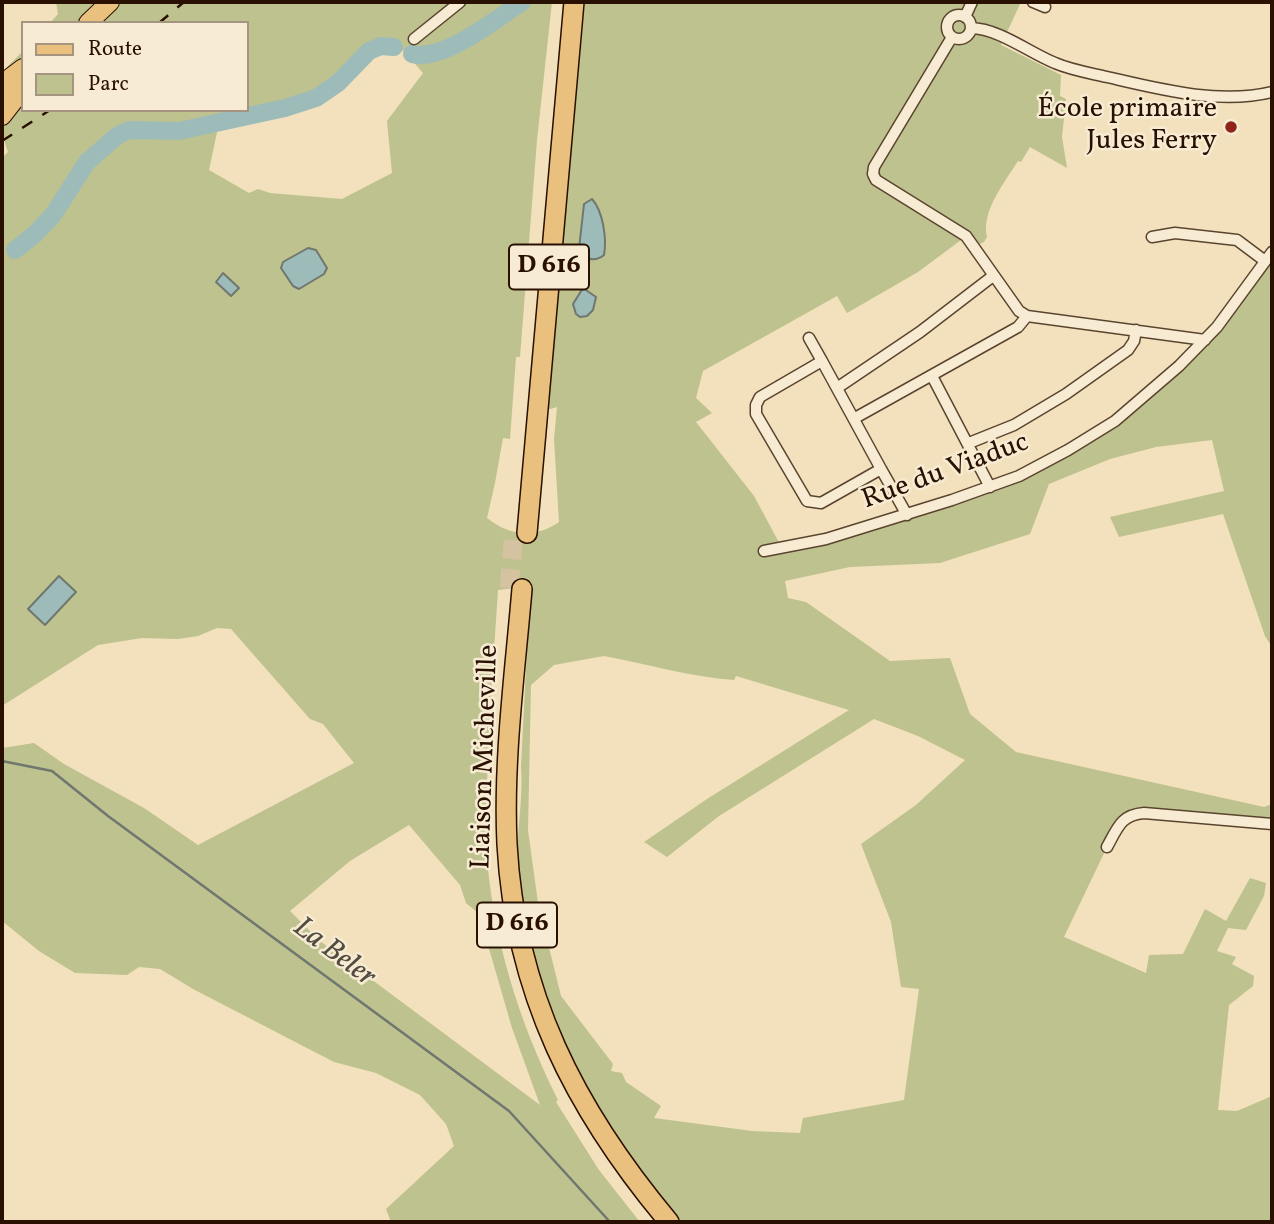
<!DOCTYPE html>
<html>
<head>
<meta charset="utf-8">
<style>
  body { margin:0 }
  #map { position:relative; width:1274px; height:1224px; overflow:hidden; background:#f2e1bc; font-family:Vollkorn,serif }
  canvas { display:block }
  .frame { position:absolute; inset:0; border:4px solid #291000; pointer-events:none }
  .legend { position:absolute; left:21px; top:21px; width:228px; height:91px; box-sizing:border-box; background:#f7ecd3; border:2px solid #a5947f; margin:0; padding:9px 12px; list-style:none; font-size:21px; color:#291000 }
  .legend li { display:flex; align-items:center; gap:14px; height:35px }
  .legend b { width:35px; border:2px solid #a5947f }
</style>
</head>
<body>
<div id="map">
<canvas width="1274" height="1224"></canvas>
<div class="frame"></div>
<ul class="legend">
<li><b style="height:9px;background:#e9c07e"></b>Route</li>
<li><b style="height:19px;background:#bdc28e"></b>Parc</li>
</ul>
</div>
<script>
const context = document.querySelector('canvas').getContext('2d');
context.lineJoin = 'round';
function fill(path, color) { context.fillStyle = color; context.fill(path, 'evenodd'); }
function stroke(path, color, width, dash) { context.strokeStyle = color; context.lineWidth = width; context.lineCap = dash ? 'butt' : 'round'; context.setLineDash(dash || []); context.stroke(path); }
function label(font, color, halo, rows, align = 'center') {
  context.font = font + ' Vollkorn,serif'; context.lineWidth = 5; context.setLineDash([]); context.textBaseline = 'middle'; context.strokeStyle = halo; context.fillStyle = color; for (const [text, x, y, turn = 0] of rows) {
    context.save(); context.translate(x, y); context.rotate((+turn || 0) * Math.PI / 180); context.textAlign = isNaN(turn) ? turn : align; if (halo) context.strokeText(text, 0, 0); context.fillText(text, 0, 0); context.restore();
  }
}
fill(new Path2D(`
  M56,2H552L537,140L520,357H516L510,439L503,438L495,483L487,518C510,536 534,539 559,522L554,439L557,407L547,410L585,2H1021L1001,45L1061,75L1060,96L1066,99L1062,137L1067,168L1030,147L1021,162L1018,161C1005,182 981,211 987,237L984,242L969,249L961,240L918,272L847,313L837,296L703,371L696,398L712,413L696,422L754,496L782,548L990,487L1115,421L1179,366L1265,262H1272V647L1265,636L1223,514L1119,537L1110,517L1224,491L1212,440L1156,447L1110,459L1049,484L1030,534L940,563L850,567L785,581L788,598L806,602L890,661L950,658L970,714L1016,752L1264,807L1272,804L1270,824L1129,815L1107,847L1064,937L1146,973L1149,955L1183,954L1205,909L1226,921L1250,878L1266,883L1264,896L1246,930L1228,928L1217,951L1236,957L1232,964L1254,976L1253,986L1229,1005L1218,1110L1237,1111L1272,1096V1222H680C600,1127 541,1031 523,905C520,885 517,862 518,841C519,816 523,792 521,766L530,591L516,588L498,590C494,655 488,721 487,787C487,806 485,826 486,846C492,936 518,1020 558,1100L556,1102L599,1170L640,1222H391L386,1209L454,1146L446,1124L420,1095L376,1073L334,1062L193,989L160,969L139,967L127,975L75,973L39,951L2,921V748L34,743L64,764L144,808L198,845L354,763L323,724L310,719L231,629L217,628L198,636L178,639L142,638L98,645L2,706V158L8,152C0,128 0,120 13,98L2,91V72L23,51V110H247V23H50L58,14ZM380,46L394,47L412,54L410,58L423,73L387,121L392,173L342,199L270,193L258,189L249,193L209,170L219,123C250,116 288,113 316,98C341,85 355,57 380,46ZM604,656C648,664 690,677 734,680L736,676L849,710L707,799L644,842L667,857L719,816L874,719L918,736L965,760L916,805L861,844L891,922L901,987L919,989L904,1100L803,1118L800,1133L752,1131L654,1118L661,1106L626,1082L622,1073L611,1071L613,1064L561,996L538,903L528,830L531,685L554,665ZM409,825L460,885L466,903L479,914L512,1028L540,1105L320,941L290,911L350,861Z`), '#bdc28e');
const water = new Path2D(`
  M592,199C603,211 607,239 604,255C597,261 589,260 581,256L579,249L584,204Z
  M308,248L316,250L327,268L324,274L299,289L293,286L281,268L283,262Z
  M223,273L239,288L231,296L216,282Z
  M583,288L596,297L593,310L587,316L580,317L576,314L573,304Z
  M59,576L76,592L45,625L28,609Z`);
fill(water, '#9dbcb9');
stroke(water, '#6f776f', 2);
stroke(new Path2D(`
  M2,761L52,771L108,816L509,1111L610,1222`), '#6f776f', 2.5);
stroke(new Path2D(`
  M412,54C443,62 496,19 522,2
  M15,250L35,234L53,215L87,162L118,135L130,130L179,131L285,108L316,98L338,83L369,51L381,46L394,47`), '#9dbcb9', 18);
stroke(new Path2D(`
  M509,588L514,532`), '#d4c2a0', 19, [19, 10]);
const minor = new Path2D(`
  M1033,2L1045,7
  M947 27a12 12 0 1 1 24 0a12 12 0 1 1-24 0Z
  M965,17L972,2
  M971,28C1000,29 1028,52 1055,63C1071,70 1090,73 1107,77C1159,89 1219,105 1272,92
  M952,37L874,167L873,174L876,180L966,236L1019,311L1027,316L1205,340
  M414,39L460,2
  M1152,237L1175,233L1237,240L1265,261
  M809,338L822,361
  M822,361L881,469L821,503L807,501L756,414V405L760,397Z
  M932,376L990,487
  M837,388L920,332L993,276
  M855,418L1018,327L1027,316
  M969,443L1014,425L1066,394L1128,350L1134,341L1136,330
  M881,469L907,515
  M764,551L826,539L952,500L1019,476L1068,450L1115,421L1179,366L1217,327L1272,252
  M1107,847C1118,827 1121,815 1144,813L1272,824`);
const primary = new Path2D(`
  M88,23L110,2
  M2,91L11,77L23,68
  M2,116L23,89`);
const trunk = new Path2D(`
  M527,533L574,2
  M522,589C515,672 503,760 507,844C515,993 575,1110 669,1222`);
stroke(minor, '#5b442f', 13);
stroke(primary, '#291000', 20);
stroke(trunk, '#291000', 22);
stroke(minor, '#f7ecd3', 10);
stroke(primary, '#e9c07e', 18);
stroke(trunk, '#e9c07e', 19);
stroke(new Path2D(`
  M159,23L184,2
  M2,141L50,110`), '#291000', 2.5, [12, 12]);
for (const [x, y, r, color] of [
  [1231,127,7,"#8f2418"]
]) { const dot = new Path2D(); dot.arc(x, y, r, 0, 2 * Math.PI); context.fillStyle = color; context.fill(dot); stroke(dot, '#f7ecd3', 2.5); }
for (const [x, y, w] of [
  [549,267,80],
  [517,925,80]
]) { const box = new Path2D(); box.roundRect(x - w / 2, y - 22.5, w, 45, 5); context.fillStyle = '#f7ecd3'; context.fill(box); stroke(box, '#291000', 2); }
label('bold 26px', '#291000', null, [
  ["D 616",549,267],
  ["D 616",517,925]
]);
label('28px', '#291000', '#f7ecd3', [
  ["École primaire",1217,111],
  ["Jules Ferry",1217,143]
], 'right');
label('28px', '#291000', '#f7ecd3', [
  ["Rue du Viaduc",946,473,-20],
  ["Liaison Micheville",487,757,-88]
]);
label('italic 30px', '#524c41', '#f7ecd3', [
  ["La Beler",333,954,37]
]);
</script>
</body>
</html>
